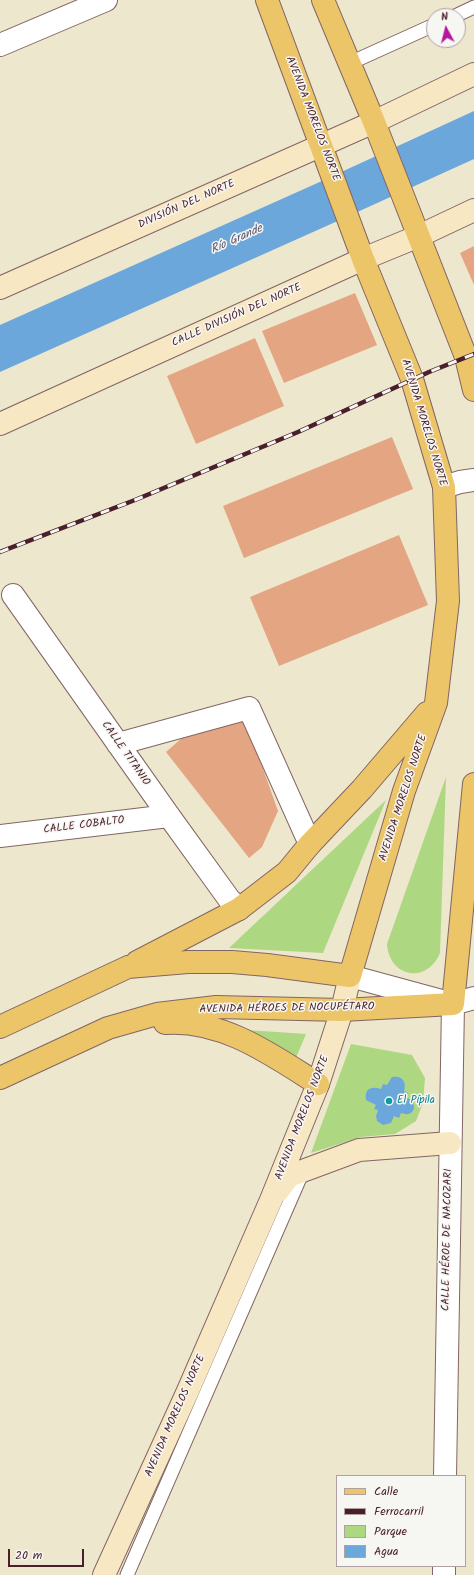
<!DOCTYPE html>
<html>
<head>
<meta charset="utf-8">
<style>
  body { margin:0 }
  #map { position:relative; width:474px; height:1575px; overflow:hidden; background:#ede7cd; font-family:Kalam,sans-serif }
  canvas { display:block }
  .legend { position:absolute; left:336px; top:1475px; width:130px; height:92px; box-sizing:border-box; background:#f6f6f2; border:1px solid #b1a0a2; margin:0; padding:5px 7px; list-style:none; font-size:12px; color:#4a1f2b }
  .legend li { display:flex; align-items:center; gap:8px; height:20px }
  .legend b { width:20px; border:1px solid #b1a0a2 }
  .north { position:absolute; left:426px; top:8px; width:40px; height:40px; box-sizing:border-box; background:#f6f6f2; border:1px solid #b1a0a2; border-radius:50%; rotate:353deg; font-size:11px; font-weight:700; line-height:16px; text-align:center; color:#4a1f2b }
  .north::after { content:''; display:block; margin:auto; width:14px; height:18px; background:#b5179e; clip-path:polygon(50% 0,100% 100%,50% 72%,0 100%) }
  .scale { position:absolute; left:8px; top:1549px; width:76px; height:18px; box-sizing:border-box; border:2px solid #4a1f2b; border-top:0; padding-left:5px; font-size:12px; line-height:14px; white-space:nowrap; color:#4a1f2b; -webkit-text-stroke:3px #f6f6f2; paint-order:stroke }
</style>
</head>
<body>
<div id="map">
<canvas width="474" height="1575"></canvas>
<ul class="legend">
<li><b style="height:5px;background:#ecc569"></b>Calle</li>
<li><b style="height:5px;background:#4a1f2b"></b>Ferrocarril</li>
<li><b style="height:11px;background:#aed782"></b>Parque</li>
<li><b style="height:11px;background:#6ca7dc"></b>Agua</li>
</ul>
<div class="north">N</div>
<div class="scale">20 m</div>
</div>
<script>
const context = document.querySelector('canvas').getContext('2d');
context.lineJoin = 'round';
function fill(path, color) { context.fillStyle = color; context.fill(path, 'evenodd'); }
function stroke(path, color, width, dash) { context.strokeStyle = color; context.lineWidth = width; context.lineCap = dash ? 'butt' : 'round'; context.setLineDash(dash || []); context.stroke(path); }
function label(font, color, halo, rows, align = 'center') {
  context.font = font + ' Kalam,sans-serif'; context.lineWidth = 3; context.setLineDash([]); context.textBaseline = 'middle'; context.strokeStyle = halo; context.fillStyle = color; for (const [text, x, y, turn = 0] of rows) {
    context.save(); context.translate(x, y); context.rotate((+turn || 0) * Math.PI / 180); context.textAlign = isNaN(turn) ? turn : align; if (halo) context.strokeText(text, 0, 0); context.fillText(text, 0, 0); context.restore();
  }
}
fill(new Path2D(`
  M446,777L440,953C427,985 389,977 387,944Z
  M386,800L323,953L229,948Z
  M247,1030L306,1034L295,1060Z
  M351,1044L412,1055L425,1078L423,1103L416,1121L395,1134L361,1137L311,1153Z`), '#aed782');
fill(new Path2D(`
  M474,111V159L331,224L0,372V325L313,185Z
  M392,1077C402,1075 407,1082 404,1091L408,1093L406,1097L413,1101L414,1108C412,1115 407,1115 401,1113L399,1118L394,1116L391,1123L383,1125L377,1121L376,1116L378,1110L374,1109L376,1105L366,1100C364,1088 372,1086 381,1089L383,1084L387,1085Z`), '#6ca7dc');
fill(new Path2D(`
  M474,246V285L460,253Z
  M355,293L377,345L284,383L262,331Z
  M255,338L284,406L196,444L167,376Z
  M392,437L413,489L244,558L223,506Z
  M399,535L428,605L279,666L250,597Z
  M246,721L278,811L262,847L249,858L166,752L191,730Z`), '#e4a583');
const service = new Path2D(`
  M455,16L474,7
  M350,63L434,25
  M127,1575L303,1171`);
const minor = new Path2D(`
  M0,45L106,0
  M444,487L460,482L474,480
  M13,595L169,816L229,899L239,909
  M118,744L249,708L310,844
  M0,836L169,816`);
const tertiary = new Path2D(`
  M350,976L453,1004L474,998
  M445,1476L453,1004
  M444,1575V1566`);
const secondary = new Path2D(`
  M0,288L374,122L474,74
  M0,424L363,259L419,236L474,210
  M278,1191L289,1176L359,1150L450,1143
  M104,1575L187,1393L271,1200L318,1084L342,1010L350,976`);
const primary = new Path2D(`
  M323,0L374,122L466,357L474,390
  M137,962L239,909L287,872L310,844L362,789L427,713
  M165,1023C223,1019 272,1055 318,1084
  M0,1027L128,967L188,962H232L267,965L350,976L404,791L436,703L448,601L444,487L412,379L363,259L267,0
  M0,1078L108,1028L157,1014L216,1007L342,1010L453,1004L474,784`);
stroke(service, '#836564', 15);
stroke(minor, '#836564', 24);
stroke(tertiary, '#836564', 24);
stroke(secondary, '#836564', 24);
stroke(primary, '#836564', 24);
stroke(service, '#fff', 13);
stroke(minor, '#fff', 22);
stroke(tertiary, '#fff', 22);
stroke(secondary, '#f7e8c3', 22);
stroke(primary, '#ecc569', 22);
const rail = new Path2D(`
  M0,552L135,500L298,432L429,372L474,354`);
stroke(rail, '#4a1f2b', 4.5);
stroke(rail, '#f6f6f2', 3, [9]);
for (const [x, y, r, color] of [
  [389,1101,4,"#0f9aa8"]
]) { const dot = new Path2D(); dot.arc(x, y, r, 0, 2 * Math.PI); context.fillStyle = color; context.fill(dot); stroke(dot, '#f6f6f2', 1.5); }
label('11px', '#4a1f2b', '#f6f6f2', [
  ["AVENIDA MORELOS NORTE",312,119,69],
  ["DIVISIÓN DEL NORTE",187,205,-24],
  ["CALLE DIVISIÓN DEL NORTE",237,316,-24],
  ["AVENIDA MORELOS NORTE",423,423,73],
  ["CALLE TITANIO",125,754,55],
  ["AVENIDA MORELOS NORTE",404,798,-72],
  ["CALLE COBALTO",84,826,-7],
  ["AVENIDA HÉROES DE NOCUPÉTARO",287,1009,-1],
  ["AVENIDA MORELOS NORTE",303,1118,-69],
  ["CALLE HÉROE DE NACOZARI",448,1240,-89],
  ["AVENIDA MORELOS NORTE",176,1416,-66]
]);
label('11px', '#0d838f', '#f6f6f2', [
  ["El Pípila",397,1101]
], 'left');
label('italic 12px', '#585572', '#f6f6f2', [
  ["Río Grande",237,240,-24]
]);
</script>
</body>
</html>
